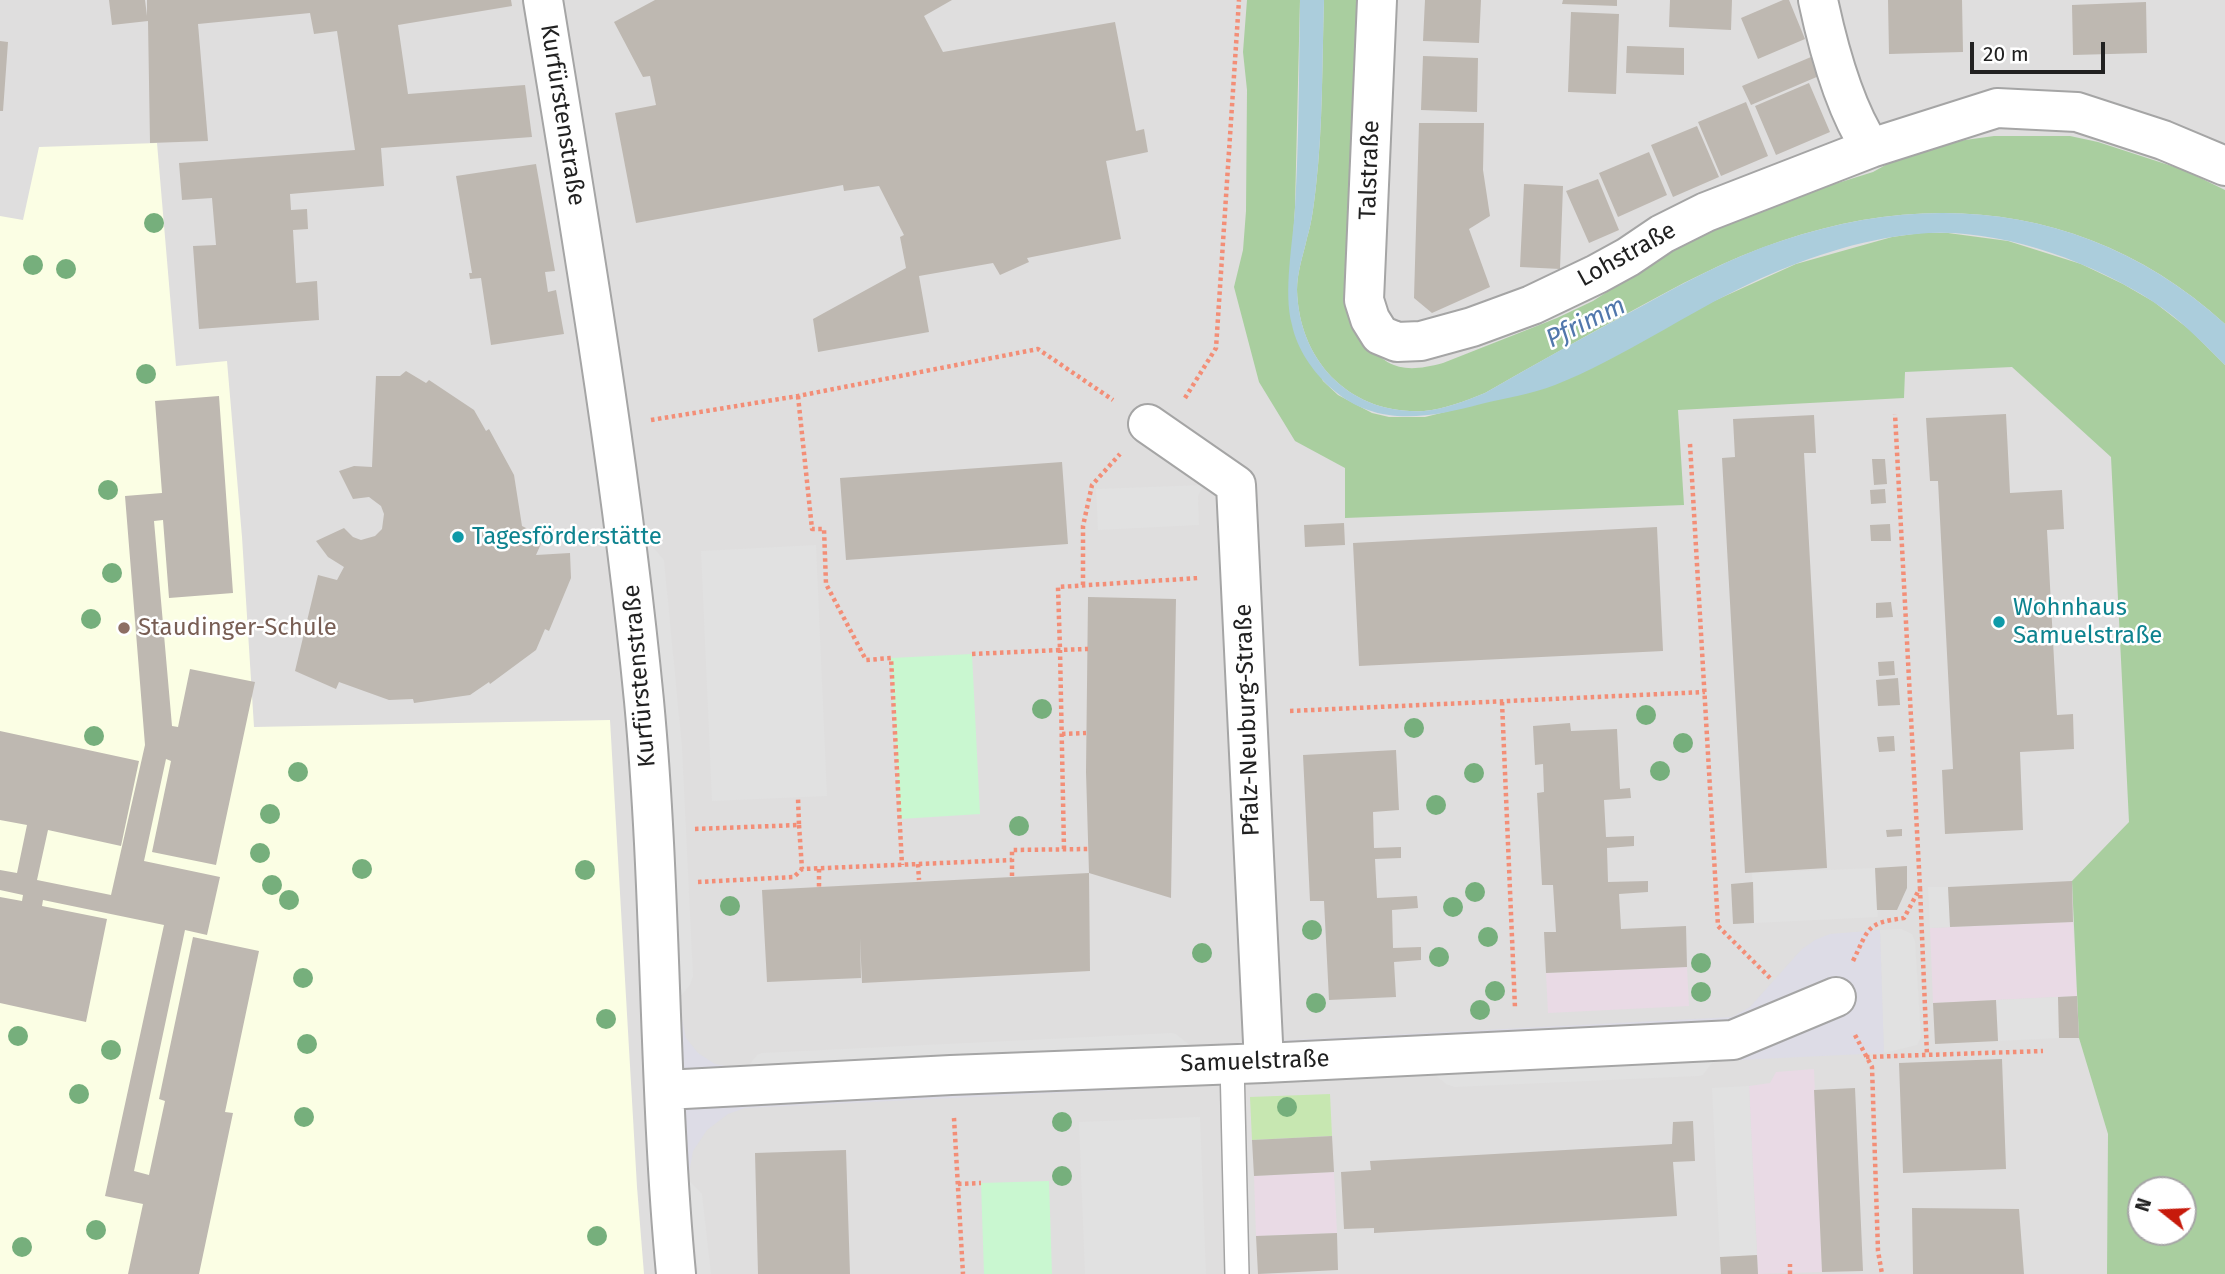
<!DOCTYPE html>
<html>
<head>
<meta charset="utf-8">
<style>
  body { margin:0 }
  #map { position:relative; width:2225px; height:1274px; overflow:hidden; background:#f1eee8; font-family:"Fira Sans",sans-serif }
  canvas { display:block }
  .north { position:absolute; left:2127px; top:1176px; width:70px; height:70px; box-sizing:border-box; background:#fff; border:2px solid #a6a6a6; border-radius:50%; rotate:288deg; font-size:19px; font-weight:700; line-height:28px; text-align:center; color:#212121 }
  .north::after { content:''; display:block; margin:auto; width:24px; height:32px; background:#c71a0b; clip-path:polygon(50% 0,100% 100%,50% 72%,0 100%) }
  .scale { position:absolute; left:1970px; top:42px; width:135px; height:32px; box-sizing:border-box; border:4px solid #212121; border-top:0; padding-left:9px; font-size:21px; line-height:24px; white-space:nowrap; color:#212121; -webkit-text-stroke:5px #fff; paint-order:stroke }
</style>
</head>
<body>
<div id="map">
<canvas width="2225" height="1274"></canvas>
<div class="north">N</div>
<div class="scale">20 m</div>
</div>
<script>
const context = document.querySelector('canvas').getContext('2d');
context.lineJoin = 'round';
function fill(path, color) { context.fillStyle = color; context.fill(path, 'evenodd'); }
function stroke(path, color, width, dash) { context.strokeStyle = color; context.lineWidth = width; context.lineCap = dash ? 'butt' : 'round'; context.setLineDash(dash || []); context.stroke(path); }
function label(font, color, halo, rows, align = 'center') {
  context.font = font + ' "Fira Sans",sans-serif'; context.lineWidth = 5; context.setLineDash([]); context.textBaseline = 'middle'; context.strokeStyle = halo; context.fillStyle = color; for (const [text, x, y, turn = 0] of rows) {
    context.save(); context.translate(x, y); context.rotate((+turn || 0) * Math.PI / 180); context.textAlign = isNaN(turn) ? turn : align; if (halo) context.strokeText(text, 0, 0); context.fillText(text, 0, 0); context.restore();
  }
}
fill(new Path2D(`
  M0,0H2225V1274H0ZM2141,1190H2183V1232H2141Z`), '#dfdede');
fill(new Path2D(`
  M2073,922L2077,996L1933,1003L1930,928Z
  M1687,967L1689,1006L1548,1013L1546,973Z
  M1814,1069L1822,1272L1758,1274L1749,1086L1770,1083L1776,1072Z
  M1334,1172L1337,1233L1256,1236L1254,1176Z`), '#e9dae5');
fill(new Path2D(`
  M157,143L176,366L227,361L242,537L254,727L610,720L637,1187L644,1274H0V216L23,220L39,147Z`), '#fbfee4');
fill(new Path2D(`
  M1330,1094L1332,1136L1252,1140L1250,1097Z`), '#c7e7b1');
fill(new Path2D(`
  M1247,0H1300L1295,207L1289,305L1323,381L1338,395L1372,413L1389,417H1425L1553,385L1582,372L1714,301L1796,264L1892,237L1921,233H1948L2008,241L2081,264L2123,284L2154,302L2190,330L2225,365V1274H2107L2108,1134L2079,1038L2072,881L2129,822L2111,457L2012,367L1905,372L1904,398L1678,410L1684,505L1345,518V468L1295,441L1259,382L1234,287L1243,250L1246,211L1247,90L1243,52ZM2141,1190H2183V1232H2141Z
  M1324,0H1362L1364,341C1389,370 1406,373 1443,363L1557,318L1593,301L1703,230L1793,197L1873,172L1900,157L1958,141L1994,136H2070L2098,142L2184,170L2225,190V324C2100,209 1939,187 1781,241C1727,259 1677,286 1628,313C1580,339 1532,366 1485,393C1465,401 1445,409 1424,411C1351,415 1299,362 1297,290C1297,272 1303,256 1307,238C1312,222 1314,203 1316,186C1323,125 1322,62 1324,0Z`), '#a9ce9f');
fill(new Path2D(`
  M972,654L980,814L900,819L891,658Z
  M1049,1181L1052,1274H984L981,1183Z`), '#c9f7d0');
fill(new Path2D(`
  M1204,485L1198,496L1199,525L1098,530L1096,489Z
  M648,541L664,560L682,747L693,976L690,985L680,997L669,749Z
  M816,545L827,796L712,801L701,551Z
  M1875,868L1878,917L1754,923L1752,873Z
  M1928,887H1948L1950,927L1930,928Z
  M1901,929L1912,934L1915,941L1921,1037L1917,1045L1884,1053L1880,930Z
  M2058,997L2059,1038L1998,1041L1996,1000Z
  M1171,1033L1176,1034L1191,1046L742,1069L748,1066L757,1055L762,1053Z
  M1718,1060L1712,1063L1703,1075L1698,1076L1455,1087L1446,1084L1435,1075Z
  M1749,1086L1757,1255L1720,1257L1712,1088Z
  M1200,1117L1206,1274H1085L1079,1122Z
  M688,1179L702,1194L711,1274H698Z`), '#e1e1e1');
fill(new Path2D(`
  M1880,930L1884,1053L745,1108L728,1114L707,1130L693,1151L688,1179L680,1011L686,1038L698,1053L715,1064L742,1069L1732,1017L1750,1007L1802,949L1815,940L1830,934Z`), '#dddce6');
fill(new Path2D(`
  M1300,0H1324C1322,62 1323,125 1316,186C1314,203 1312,222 1307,238C1303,256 1297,272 1297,290C1299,362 1351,415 1424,411C1445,409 1465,401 1485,393C1537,363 1589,334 1642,306C1687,281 1732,257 1781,241C1940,187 2099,209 2225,324V365C2202,342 2180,319 2152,301C2089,260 1993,226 1917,234C1860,239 1802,259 1751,283C1685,314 1623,358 1555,385C1531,394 1506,398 1481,404C1428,418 1376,428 1331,388C1313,372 1297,349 1292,325C1283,292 1293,242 1295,208C1299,139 1299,69 1300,0Z`), '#abcddc');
fill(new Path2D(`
  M109,0H145L147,16V0H511L512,6L398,25L408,94L525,85L532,137L381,148L384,186L290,194L291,210L307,209L308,229L293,230L296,283L317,281L319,320L199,329L193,246L216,245L212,198L182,200L179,163L355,150L337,31L314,34L310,13L198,24L208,141L150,143L148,21L112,25Z
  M655,0H952L924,16L943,52L1115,22L1136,131L1144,129L1148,152L1106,161L1121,239L1027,258L1029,262L1000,275L993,263L919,276L929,332L818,352L813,319L906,268L900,237L904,235L879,186L844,191L843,185L636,223L615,113L656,105L650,76L643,77L614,22Z
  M1425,0H1481L1479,43L1423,41Z
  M1563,0H1617V6L1562,4Z
  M1670,0H1732L1731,30L1669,27Z
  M1783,0H1789L1805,39L1758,59L1741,18Z
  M1888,0H1962L1963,52L1889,54Z
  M2146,2L2147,53L2073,55L2072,5Z
  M1571,12L1619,14L1616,94L1568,92Z
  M0,41L8,42L3,111H0Z
  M1627,46L1684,48V75L1626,73Z
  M1423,56L1478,58L1477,112L1421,110Z
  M1811,57L1819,76L1751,105L1742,86Z
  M1809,83L1830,132L1776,155L1755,106Z
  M1746,102L1768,156L1721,176L1698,122Z
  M1419,123H1484L1483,170L1490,216L1469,229L1490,287L1432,313L1414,298Z
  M1697,126L1719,177L1673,197L1651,145Z
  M1649,152L1667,195L1618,217L1599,173Z
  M536,164L555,271L545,272L548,292L556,290L564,334L491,345L481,278L470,279L469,273H472L456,176Z
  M1598,179L1619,230L1589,243L1566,191Z
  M1524,184L1563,186L1560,269L1520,267Z
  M406,371L426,383L429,380L474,410L486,431L489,429L514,475L522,526L544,537L536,555L570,553L571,578L549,631L545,629L536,650L490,684L489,682L470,695L414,703L413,699L389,700L339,682L336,689L295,671L318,575L337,580L344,567L328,557L316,541L344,528L353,537L361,540L375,536L382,529L384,514L381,506L369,497L353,499L339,471L354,466L372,467L376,376H400Z
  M219,396L233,593L169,598L163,520L154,521L172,726L178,727L190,669L255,682L216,865L152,852L171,761L166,759L144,861L220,877L207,935L185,930L134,1171L149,1175L165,1101L159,1099L193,937L259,951L225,1112L233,1113L199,1274H128L143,1204L105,1196L164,925L43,900L42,906L107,919L86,1022L0,1003V897L22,901L23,895L0,890V870L17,873L27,825L0,820V731L139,761L121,846L48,830L37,880L111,895L145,745L125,496L162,493L155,401Z
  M2006,414L2010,493L2062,490L2064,529L2047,530L2057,715L2073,714L2074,749L2020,752L2023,830L1945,834L1942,770L1953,769L1938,481H1930L1926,418Z
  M1814,415L1816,453H1804L1827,868L1745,873L1722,458L1735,457L1733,419Z
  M1872,459H1885L1887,484L1874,485Z
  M1062,462L1068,544L846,560L840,478Z
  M1885,489L1886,503L1871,504L1870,490Z
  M1344,523L1345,545L1305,547L1304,525Z
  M1890,524L1891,541H1871L1870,525Z
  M1657,527L1663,651L1359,666L1353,543Z
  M1088,597L1176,599L1171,898L1089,873L1086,772Z
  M1891,602L1893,617L1876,618V603Z
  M1894,661L1895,675L1879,676L1878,662Z
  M1898,678L1900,705L1878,706L1876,680Z
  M1570,723L1571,731L1617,729L1620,789L1630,788L1631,798L1604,800L1606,837L1634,836V846L1607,848L1608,882L1648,881V892L1619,894L1621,929L1686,926L1687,967L1546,973L1544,932H1556L1553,885H1542L1537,793L1544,792L1543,764L1535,765L1533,726Z
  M1894,736L1895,751L1879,752L1877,737Z
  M1396,750L1399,810L1373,812L1374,848L1401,847V858L1375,859L1377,898L1417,896L1418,908L1392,910L1393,948L1421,947V960L1394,962L1396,997L1329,1000L1324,901H1310L1303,755Z
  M1902,829V836L1887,837L1886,830Z
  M1907,866V888L1897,910H1877L1875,868Z
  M1089,873L1090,971L862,983L860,938L861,978L767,982L762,890Z
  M2072,881L2073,922L1950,927L1948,887Z
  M1753,882L1754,923L1733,924L1731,884Z
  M2077,996L2079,1038H2059L2058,997Z
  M1996,1000L1998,1041L1935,1044L1933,1003Z
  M2002,1059L2006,1169L1903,1173L1899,1063Z
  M1855,1088L1863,1271L1822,1272L1814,1090Z
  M1693,1121L1695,1161L1673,1162L1677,1216L1374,1233V1228L1344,1229L1341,1172L1371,1170L1370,1161L1672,1144L1673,1122Z
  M1332,1136L1334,1172L1254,1176L1252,1140Z
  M846,1150L850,1274H758L755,1153Z
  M1912,1208L2019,1209L2024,1274H1913Z
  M1337,1233L1338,1270L1258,1274L1256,1236Z
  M1757,1255L1758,1274H1721L1720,1257Z`), '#beb8b1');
const service = new Path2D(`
  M1232,1063L1237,1274`);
const minor = new Path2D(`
  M543,0C581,233 621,466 644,701C662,892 658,1084 676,1274
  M1377,0L1364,300L1370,319L1380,335L1397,342L1421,341L1472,327L1532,305L1597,274L1628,257L1662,234L1706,212L1871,148L1997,108L2077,112L2163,140L2225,166
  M1818,0C1828,47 1844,108 1871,148
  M1148,424L1236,485L1264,1063
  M665,1090L951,1075L1264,1063L1733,1040L1836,997`);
stroke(service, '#a5a5a5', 26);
stroke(minor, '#a5a5a5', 42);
stroke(new Path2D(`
  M798,396L812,529H824L826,584L866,660L891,658L902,865
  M1185,398L1216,348L1239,0
  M651,420L798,396L1038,349L1113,400
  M1690,444L1718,926L1770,978
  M1083,585V526L1092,485L1120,454
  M972,654L1060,650L1058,587L1199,578
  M1502,702L1515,1008
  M1290,711L1705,692
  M1062,734L1086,733
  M799,825L802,869L1012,860V850L1088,849
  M695,829L799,825L798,798
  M1064,849L1060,650L1088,649
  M918,864L919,880
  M819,869V888
  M1012,876V860
  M698,882L794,877L802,869
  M1920,888L1927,1055
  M1853,961C1869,928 1866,923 1904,918L1920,888L1895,414
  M1855,1035L1872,1067L1878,1251L1882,1274
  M1866,1057L2043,1051
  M954,1118L963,1274
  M958,1184L981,1183
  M1790,1274V1264`), '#f38e77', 4.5, [3.5, 3.5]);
stroke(service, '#fff', 23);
stroke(minor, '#fff', 38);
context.fillStyle = '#76af7c';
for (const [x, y] of [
  [154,223],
  [33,265],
  [66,269],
  [146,374],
  [108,490],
  [112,573],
  [91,619],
  [1042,709],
  [1646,715],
  [1414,728],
  [94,736],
  [1683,743],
  [1660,771],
  [298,772],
  [1474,773],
  [1436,805],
  [270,814],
  [1019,826],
  [260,853],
  [362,869],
  [585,870],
  [272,885],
  [1475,892],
  [289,900],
  [730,906],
  [1453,907],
  [1312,930],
  [1488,937],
  [1202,953],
  [1439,957],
  [1701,963],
  [303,978],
  [1495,991],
  [1701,992],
  [1316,1003],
  [1480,1010],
  [606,1019],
  [18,1036],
  [307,1044],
  [111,1050],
  [79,1094],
  [1287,1107],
  [304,1117],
  [1062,1122],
  [1062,1176],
  [96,1230],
  [597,1236],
  [22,1247]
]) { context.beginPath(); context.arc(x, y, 10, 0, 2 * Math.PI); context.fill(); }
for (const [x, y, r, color] of [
  [458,537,7,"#0f9aa8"],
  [1999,622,7,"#0f9aa8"],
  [124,628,7,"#8d6e63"]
]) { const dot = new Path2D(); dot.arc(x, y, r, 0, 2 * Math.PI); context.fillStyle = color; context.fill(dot); stroke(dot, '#fff', 2.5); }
label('24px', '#212121', '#fff', [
  ["Kurfürstenstraße",562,115,81],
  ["Talstraße",1370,170,-88],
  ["Lohstraße",1627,255,-29],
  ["Kurfürstenstraße",640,676,-95],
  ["Pfalz-Neuburg-Straße",1248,720,-92],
  ["Samuelstraße",1255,1062,-2]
]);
label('24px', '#0d838f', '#fff', [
  ["Tagesförderstätte",472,537],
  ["Wohnhaus",2013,608],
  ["Samuelstraße",2013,636]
], 'left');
label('24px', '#785e54', '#fff', [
  ["Staudinger-Schule",138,628]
], 'left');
label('italic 26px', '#5177ac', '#fff', [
  ["Pfrimm",1586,323,-26]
]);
</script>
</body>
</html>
